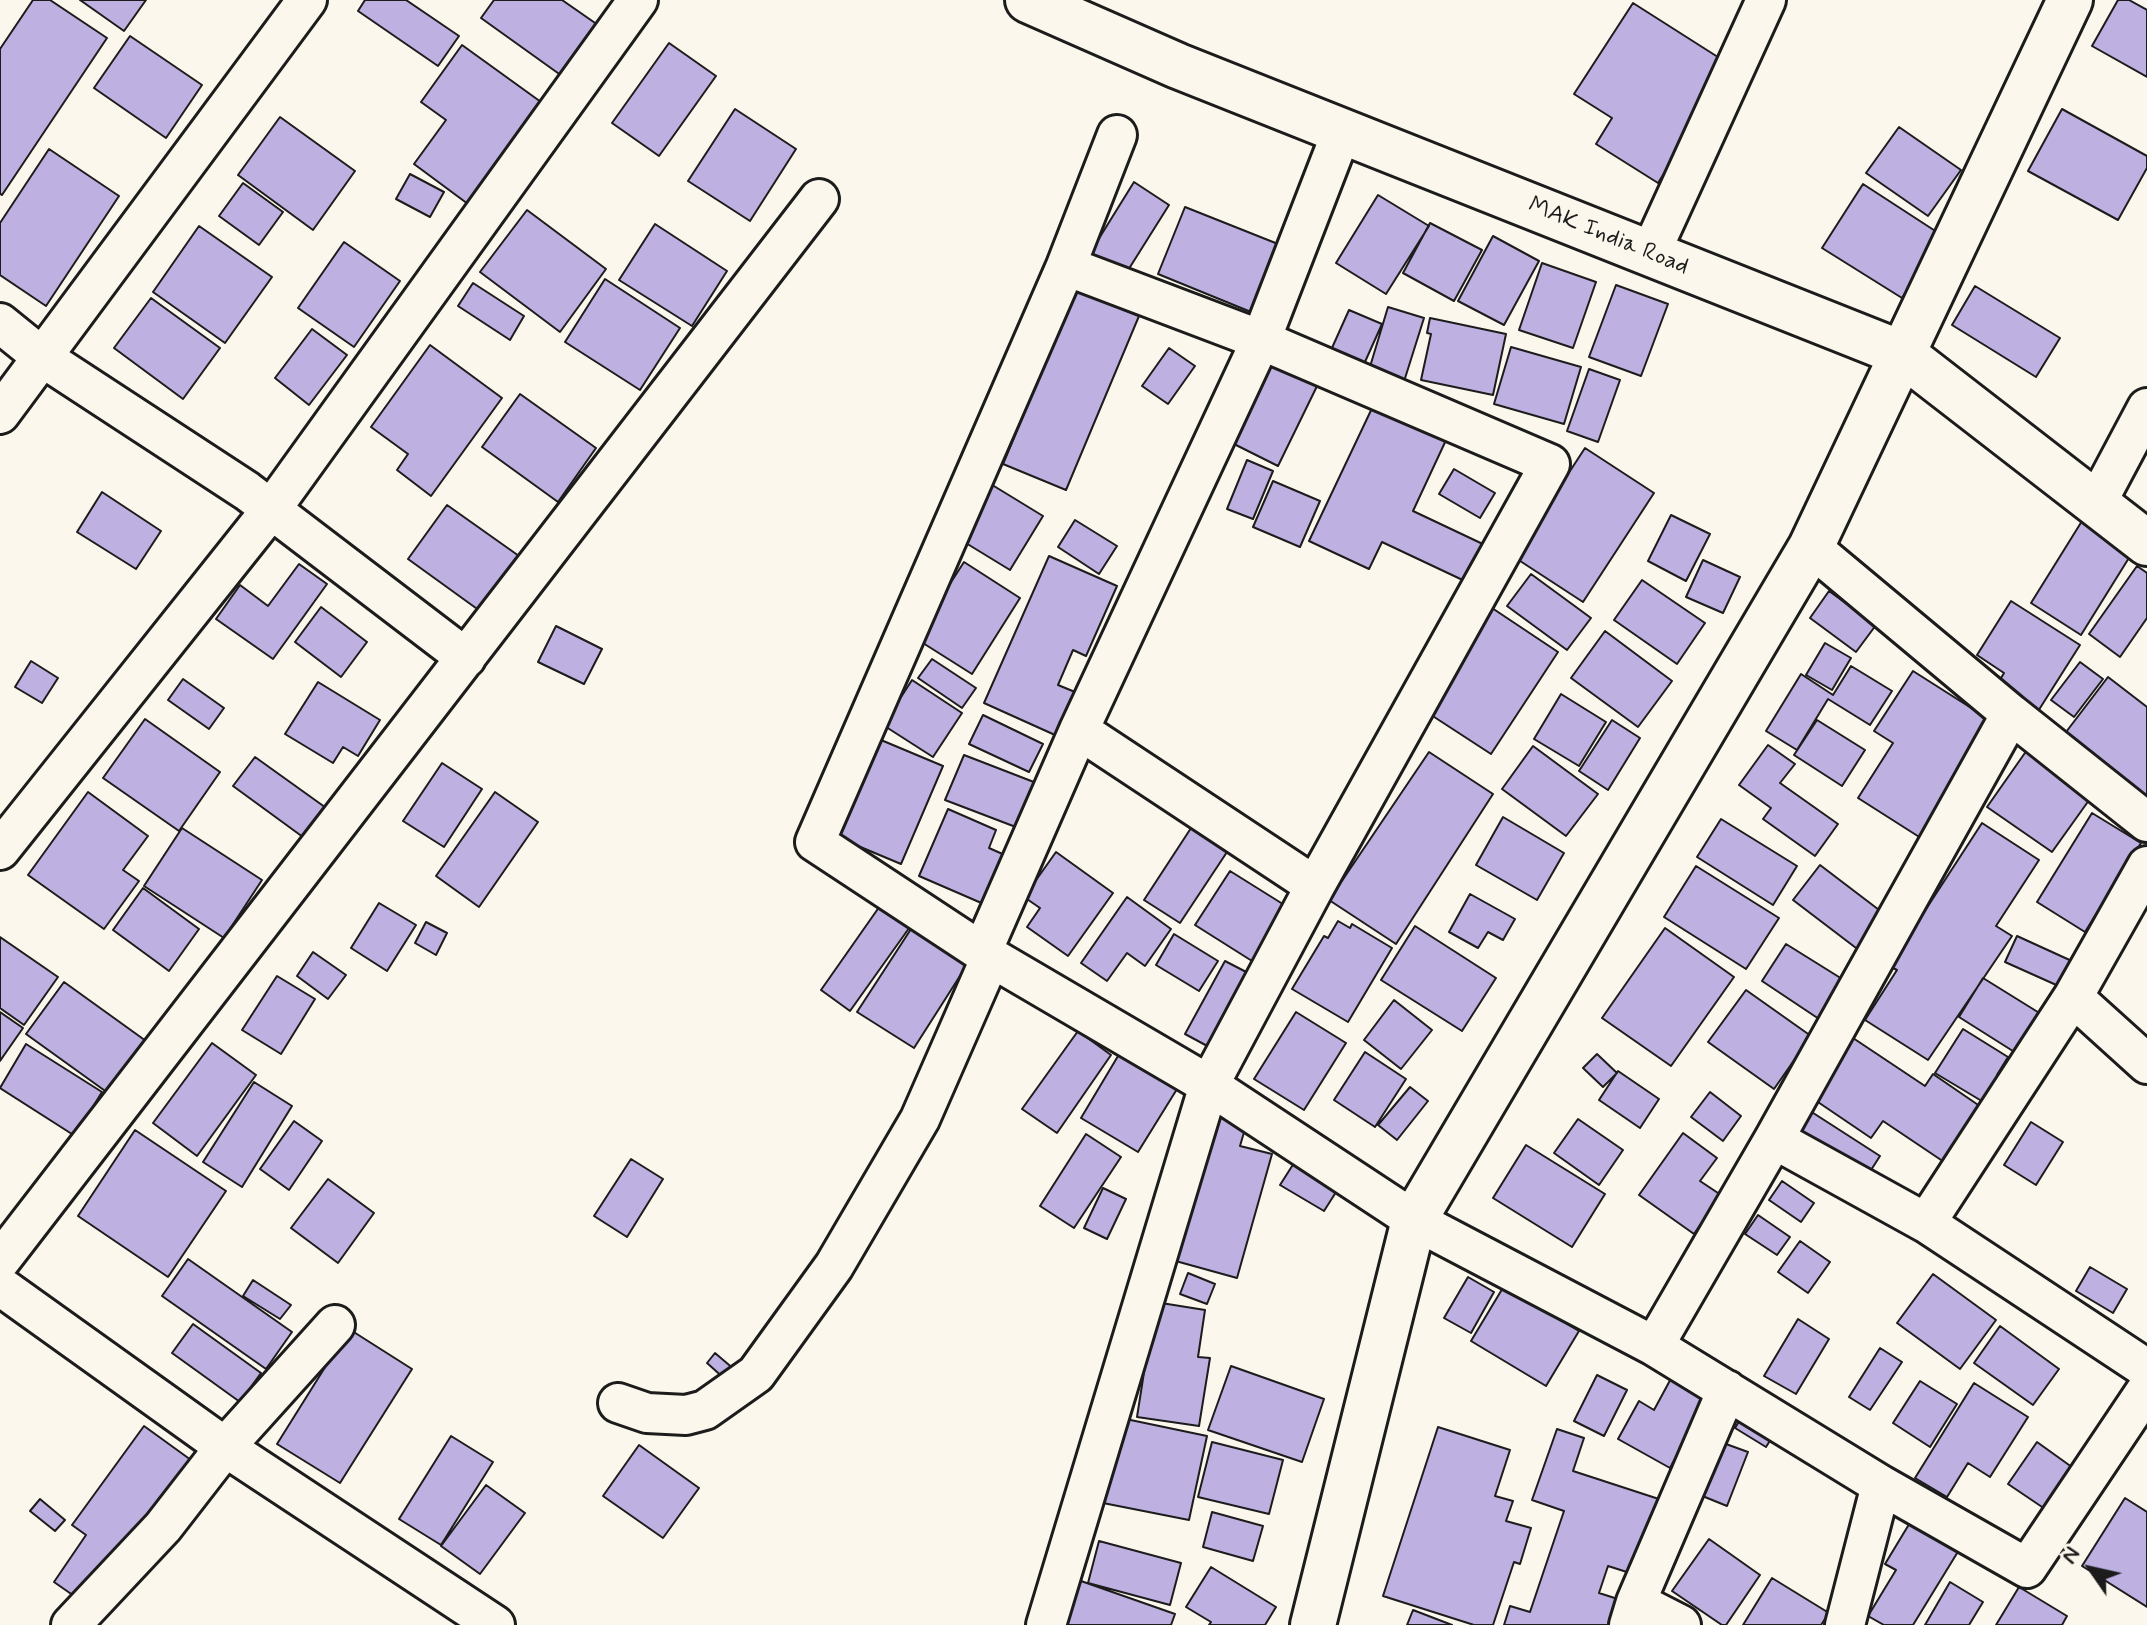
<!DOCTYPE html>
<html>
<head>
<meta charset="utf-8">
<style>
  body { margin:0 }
  #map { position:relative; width:2147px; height:1625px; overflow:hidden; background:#fbf7ec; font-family:Mynerve,sans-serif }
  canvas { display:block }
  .north { position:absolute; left:2051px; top:1529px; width:80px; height:80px; -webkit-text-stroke:6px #fbf7ec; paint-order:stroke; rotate:304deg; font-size:22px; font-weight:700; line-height:32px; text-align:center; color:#1c1c1c }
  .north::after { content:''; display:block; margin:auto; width:28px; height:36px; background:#1c1c1c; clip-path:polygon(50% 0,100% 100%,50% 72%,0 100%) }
</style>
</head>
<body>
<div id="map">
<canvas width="2147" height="1625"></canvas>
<div class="north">N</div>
</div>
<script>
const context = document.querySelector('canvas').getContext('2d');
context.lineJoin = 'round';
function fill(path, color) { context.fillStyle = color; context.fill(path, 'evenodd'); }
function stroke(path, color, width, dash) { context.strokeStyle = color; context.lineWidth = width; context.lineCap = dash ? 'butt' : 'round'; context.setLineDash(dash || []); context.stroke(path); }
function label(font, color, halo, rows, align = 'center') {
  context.font = font + ' Mynerve,sans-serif'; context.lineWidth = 6; context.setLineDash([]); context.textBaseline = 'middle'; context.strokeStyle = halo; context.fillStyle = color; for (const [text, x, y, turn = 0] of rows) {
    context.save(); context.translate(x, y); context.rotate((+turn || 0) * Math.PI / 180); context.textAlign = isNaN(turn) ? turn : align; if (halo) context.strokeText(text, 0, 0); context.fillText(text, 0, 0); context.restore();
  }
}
const building = new Path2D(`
  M33,0H50L107,38L2,195L0,194V49Z
  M80,0H146L124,31Z
  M365,0H406L459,36L438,66L358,11Z
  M494,0H562L598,25L562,76L481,18Z
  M2118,0H2129L2147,10V77L2092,46Z
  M1633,3L1732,66L1658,183L1596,144L1612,118L1574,94Z
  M130,36L202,85L166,138L94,88Z
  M669,43L716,76L659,156L612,123Z
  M462,45L541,102L468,204L414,164L446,120L421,102Z
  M735,109L796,149L750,221L688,181Z
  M2062,109L2147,156V168L2118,220L2028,171Z
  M280,117L355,171L313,230L238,175Z
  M1899,127L1961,170L1928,216L1866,173Z
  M49,149L119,196L46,306L0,275V223Z
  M410,174L444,192L430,217L396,199Z
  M1134,182L1169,205L1120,283L1085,261Z
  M243,183L283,212L259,245L219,216Z
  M1863,184L1943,236L1902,298L1822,248Z
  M1378,195L1429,226L1386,294L1336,263Z
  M1185,207L1278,244L1251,312L1158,274Z
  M527,210L606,269L560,332L480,272Z
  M1430,223L1482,250L1454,301L1403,273Z
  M655,224L727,271L692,326L619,280Z
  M199,226L272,277L225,343L153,292Z
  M1493,236L1539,261L1504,325L1458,301Z
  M344,242L400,281L354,347L298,308Z
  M1542,263L1596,282L1573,348L1519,330Z
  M605,279L680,328L640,390L565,342Z
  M473,283L524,316L510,340L458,306Z
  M1616,285L1668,304L1641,376L1589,357Z
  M1975,286L2060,338L2036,377L1952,325Z
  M1075,290L1139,316L1066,490L1003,464Z
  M151,298L220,348L183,399L114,348Z
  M1388,307L1424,318L1401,391L1366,380Z
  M1349,310L1382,324L1360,373L1327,359Z
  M1430,318L1506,334L1493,395L1421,380L1431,334L1427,333Z
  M312,329L347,355L309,405L275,378Z
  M430,345L502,398L431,496L397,470L408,454L371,427Z
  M1511,347L1581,367L1564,424L1494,404Z
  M1169,348L1195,366L1168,404L1142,386Z
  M1273,356L1320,380L1278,466L1230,442Z
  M1589,369L1620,380L1598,442L1567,431Z
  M520,394L596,448L558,502L482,447Z
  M1374,404L1447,438L1413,511L1487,546L1469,583L1382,542L1369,569L1309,541Z
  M1585,448L1654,493L1583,602L1514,557Z
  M1247,460L1273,471L1253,519L1227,509Z
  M1454,469L1495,493L1480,518L1439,494Z
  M1273,481L1320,501L1300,547L1253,527Z
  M989,483L1043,516L1010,570L956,537Z
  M102,492L161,531L136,569L77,532Z
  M447,505L519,556L480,611L408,559Z
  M1671,515L1710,534L1686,581L1648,561Z
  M1075,520L1117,546L1099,574L1058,547Z
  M2082,521L2132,553L2081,635L2031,603Z
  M1049,556L1117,586L1086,656L1073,650L1058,685L1075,692L1055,735L984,703Z
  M1703,560L1740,577L1723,613L1686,597Z
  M964,562L1020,598L972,674L915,638Z
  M299,564L327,584L273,659L216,619L240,585L268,606Z
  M2137,566L2147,573V618L2120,657L2089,634Z
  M1531,574L1591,618L1567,650L1507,606Z
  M1642,580L1705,623L1677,664L1614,620Z
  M1829,591L1876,625L1856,652L1810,618Z
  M2011,601L2080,645L2035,716L1994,690L2004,673L1977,655Z
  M321,607L367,642L341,677L295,642Z
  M1492,608L1558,652L1491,754L1425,711Z
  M556,626L602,649L584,684L538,662Z
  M1605,631L1672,681L1638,727L1571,678Z
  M1825,643L1851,658L1832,690L1806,675Z
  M932,659L976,688L962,708L918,678Z
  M31,661L58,678L42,703L15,687Z
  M2080,662L2103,679L2074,717L2051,700Z
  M1851,666L1892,691L1870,725L1828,699L1797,750L1766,731L1801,674L1833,695Z
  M1913,671L1998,725L1924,840L1858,798L1893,743L1874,731Z
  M2108,677L2147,707V800L2063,736Z
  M183,679L224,708L209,729L168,700Z
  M912,680L962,713L933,757L883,725Z
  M318,682L380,720L358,756L343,747L333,763L285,734Z
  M1561,694L1606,722L1579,766L1534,739Z
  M983,715L1043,744L1029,772L969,744Z
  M145,719L220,772L179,831L103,778Z
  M1612,720L1640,738L1608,790L1579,771Z
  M1817,720L1865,750L1842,786L1794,755Z
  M881,740L943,766L901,864L839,838Z
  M1768,745L1795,764L1780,783L1838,824L1815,856L1763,819L1771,808L1739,785Z
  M1533,746L1598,794L1566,836L1502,789Z
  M2027,750L2092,796L2052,852L1987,807Z
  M1429,752L1493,794L1396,944L1329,900Z
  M964,755L1039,784L1021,829L945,800Z
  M255,757L329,810L307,840L233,786Z
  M442,763L482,789L444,847L403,821Z
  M88,792L148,836L123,870L139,881L104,929L28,875Z
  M495,792L538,822L479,907L436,876Z
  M948,809L996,830L989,848L1007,856L986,905L919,876Z
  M2092,813L2141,843L2085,932L2037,902Z
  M1503,817L1564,853L1537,900L1476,865Z
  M1721,819L1797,866L1773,905L1697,857Z
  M1982,823L2039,860L1996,926L2012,936L1928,1060L1865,1020L1897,970L1889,966Z
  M1193,825L1229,849L1180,923L1144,900Z
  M182,828L262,880L224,938L144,886Z
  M1056,852L1113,893L1068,956L1027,927L1040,908L1024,897Z
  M1820,865L1887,916L1860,951L1793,900Z
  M1696,866L1779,918L1746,969L1664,917Z
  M1230,871L1286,906L1252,961L1195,925Z
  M143,888L199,929L169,971L113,930Z
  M1470,894L1515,919L1503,940L1488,932L1478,948L1449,932Z
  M1127,897L1171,929L1145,966L1127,953L1107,981L1081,963Z
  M379,903L416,925L387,971L351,948Z
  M882,903L912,924L850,1011L821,990Z
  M1338,921L1350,928L1352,924L1392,948L1348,1022L1292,989L1324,936L1328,938Z
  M426,922L447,933L436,955L415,943Z
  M1415,926L1496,978L1462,1031L1381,980Z
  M1665,928L1734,977L1671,1066L1602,1018Z
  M911,929L967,965L914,1048L857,1012Z
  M1174,934L1218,961L1199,991L1156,965Z
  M2017,936L2074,962L2063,988L2005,962Z
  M0,937L58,977L24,1025L0,1008Z
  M1786,944L1847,982L1822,1021L1762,981Z
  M313,952L346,975L328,999L297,976Z
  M1225,961L1252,975L1211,1048L1185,1034Z
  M277,976L315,999L281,1054L242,1030Z
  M1983,978L2041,1014L2016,1053L1959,1017Z
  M64,982L146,1041L108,1093L26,1034Z
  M1746,990L1811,1036L1774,1089L1708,1042Z
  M1394,1000L1432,1030L1401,1069L1364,1040Z
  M0,1012L23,1028L0,1061Z
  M1296,1012L1346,1043L1304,1110L1254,1079Z
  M1963,1029L2008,1057L1997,1075L2006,1080L1990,1106L1935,1073Z
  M1078,1031L1111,1055L1057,1133L1022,1109Z
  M1853,1038L1925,1086L1933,1074L1987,1111L1950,1166L1883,1121L1871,1138L1812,1098Z
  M212,1043L256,1075L197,1156L153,1123Z
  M26,1044L102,1092L75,1136L0,1088Z
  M1124,1046L1182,1081L1138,1152L1081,1118Z
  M1365,1052L1406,1079L1375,1127L1334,1100Z
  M1597,1054L1617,1073L1603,1087L1583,1068Z
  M1618,1071L1659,1099L1640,1128L1599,1100Z
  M254,1082L292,1106L242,1187L203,1162Z
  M1410,1087L1428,1101L1397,1140L1378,1125Z
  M1710,1092L1741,1116L1723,1141L1691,1117Z
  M1807,1109L1880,1156L1864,1181L1791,1134Z
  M1215,1112L1247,1122L1240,1146L1272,1154L1237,1278L1172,1260Z
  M1578,1119L1623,1150L1599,1185L1554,1153Z
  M294,1121L322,1141L289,1190L260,1169Z
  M2031,1122L2063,1142L2036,1185L2004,1165Z
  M135,1130L226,1191L168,1277L78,1216Z
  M1683,1133L1717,1158L1700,1181L1721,1195L1694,1234L1639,1195Z
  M1086,1134L1121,1157L1074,1228L1040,1206Z
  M1526,1145L1605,1194L1572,1247L1493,1198Z
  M631,1159L663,1179L627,1237L594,1216Z
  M1294,1163L1338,1189L1324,1211L1280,1185Z
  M328,1179L374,1213L338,1263L291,1228Z
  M1782,1181L1814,1203L1801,1222L1769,1200Z
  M1103,1188L1126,1199L1107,1239L1084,1228Z
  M1758,1215L1790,1237L1777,1255L1745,1234Z
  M1800,1241L1830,1262L1808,1293L1778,1272Z
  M188,1259L292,1332L266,1369L162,1296Z
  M2090,1267L2127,1289L2113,1313L2076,1291Z
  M1188,1273L1215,1284L1207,1304L1180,1294Z
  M1933,1274L1996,1320L1960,1369L1897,1323Z
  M1468,1277L1494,1292L1471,1333L1444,1318Z
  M253,1280L291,1305L280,1319L243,1296Z
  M1504,1286L1579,1331L1546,1386L1471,1341Z
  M1155,1302L1205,1310L1198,1357L1210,1358L1199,1426L1137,1417Z
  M1798,1319L1829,1339L1796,1394L1764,1376Z
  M193,1324L261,1373L240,1402L172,1353Z
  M2000,1326L2059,1369L2033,1405L1974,1363Z
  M349,1329L412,1369L340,1483L277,1444Z
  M1880,1348L1902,1362L1870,1410L1849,1397Z
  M715,1353L735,1370L726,1380L707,1363Z
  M1231,1366L1324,1399L1302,1462L1208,1430Z
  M1674,1373L1710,1394L1670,1468L1618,1439L1639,1401L1654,1410Z
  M1597,1375L1627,1390L1604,1436L1574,1421Z
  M1920,1381L1957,1404L1930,1447L1893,1423Z
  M1974,1383L2028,1417L1990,1477L1968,1463L1947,1497L1915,1478Z
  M1748,1407L1779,1426L1766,1447L1735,1428Z
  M1121,1418L1207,1436L1189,1520L1103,1503Z
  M144,1426L191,1460L87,1605L54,1582L86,1535L72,1525Z
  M1438,1427L1510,1450L1495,1496L1513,1501L1506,1521L1531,1528L1520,1564L1514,1562L1493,1625H1474L1383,1596Z
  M1557,1429L1584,1438L1573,1471L1668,1502L1655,1542L1642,1537L1630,1573L1608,1566L1599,1593L1624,1601L1616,1625H1504L1510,1606L1530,1612L1564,1511L1532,1500Z
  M451,1436L493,1462L441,1545L399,1519Z
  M1715,1440L1748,1452L1727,1506L1695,1493Z
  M1212,1442L1283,1460L1269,1514L1198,1497Z
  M2037,1442L2076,1470L2048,1511L2008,1484Z
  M639,1445L699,1488L663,1538L603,1496Z
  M486,1485L525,1513L480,1574L441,1546Z
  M2125,1498L2147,1512V1607L2082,1566Z
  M40,1499L65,1520L55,1531L30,1511Z
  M1212,1512L1263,1526L1253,1561L1203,1547Z
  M1911,1521L1959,1550L1913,1625H1884L1868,1616L1896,1570L1885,1564Z
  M1709,1539L1760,1575L1726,1625H1722L1672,1591Z
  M1099,1541L1181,1563L1170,1605L1088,1583Z
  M1211,1567L1276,1607L1265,1625H1209L1211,1622L1186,1607Z
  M1772,1578L1829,1613L1821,1625H1743Z
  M1081,1581L1175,1614L1171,1625H1065Z
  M1950,1582L1983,1602L1969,1625H1925Z
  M2019,1587L2067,1616L2062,1625H1996Z
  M1413,1610L1452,1625H1407Z`);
fill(building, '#beb1e2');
stroke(building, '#1c1c1c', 2);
const street = new Path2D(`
  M1342,131L1261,340L1079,730L982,952L1209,1085L1414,1220L1654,1346L1881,1485L2027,1568L2147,1389
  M1650,254L1766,0
  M0,323L42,357L247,491L466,658
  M0,414L307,0
  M2096,504L2147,408
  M1811,547L2011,714L2147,822
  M1079,730L1315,886L1550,464L1261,340L1066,266L1117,135
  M0,850L270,511L638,0
  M982,952L815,842L1066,266
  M2073,997L2147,1064
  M1774,1139L1926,1223L2147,1369
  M1926,1223L2073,997L2147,866
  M0,1261L819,199
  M0,1286L225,1447L335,1325
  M1654,1346L1774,1139L2011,714
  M618,1403L647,1413L686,1415L705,1410L756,1374L834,1266L920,1119L991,957
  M1636,1602L1727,1390
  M71,1625L163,1527L225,1447L495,1625
  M1046,1625L1209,1085L1315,886
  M1629,1625L1636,1602L1681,1625
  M1845,1625L1881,1485`);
const secondary = new Path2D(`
  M1028,0L1178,66L1903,354L2147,543
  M1313,1625L1414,1220L1811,547L2070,0`);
stroke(street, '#1c1c1c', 44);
stroke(secondary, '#1c1c1c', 50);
stroke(street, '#fbf7ec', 38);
stroke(secondary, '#fbf7ec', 44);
label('24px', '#1c1c1c', '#fbf7ec', [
  ["MAK India Road",1608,237,22]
]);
</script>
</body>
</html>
